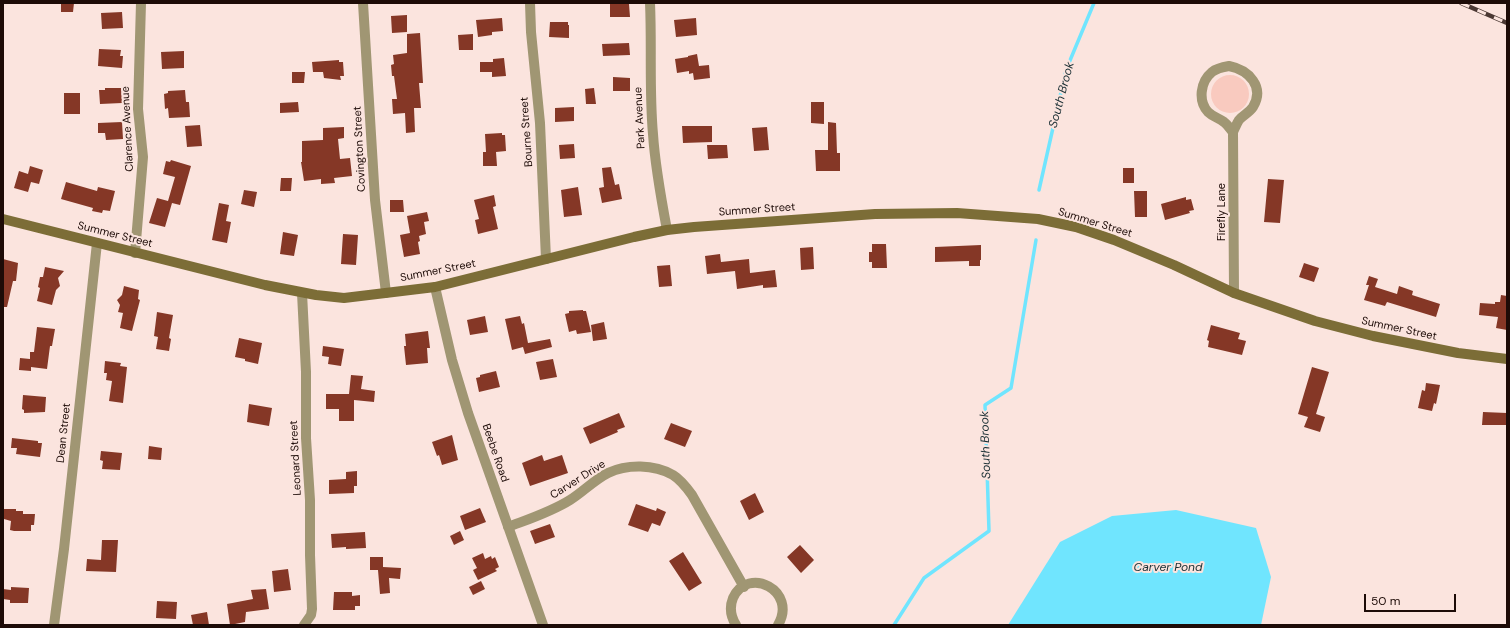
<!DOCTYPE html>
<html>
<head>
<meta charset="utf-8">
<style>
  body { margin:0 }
  #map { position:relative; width:1510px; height:628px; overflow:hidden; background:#fbe4de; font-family:"DM Sans",sans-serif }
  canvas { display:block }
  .frame { position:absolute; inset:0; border:4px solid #1d0b07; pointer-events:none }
  .scale { position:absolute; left:1364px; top:594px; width:92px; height:18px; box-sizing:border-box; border:2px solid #1d0b07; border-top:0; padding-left:5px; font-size:12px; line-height:14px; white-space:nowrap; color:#1d0b07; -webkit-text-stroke:3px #fbe4de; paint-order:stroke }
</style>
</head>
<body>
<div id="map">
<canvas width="1510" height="628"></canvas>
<div class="frame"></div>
<div class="scale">50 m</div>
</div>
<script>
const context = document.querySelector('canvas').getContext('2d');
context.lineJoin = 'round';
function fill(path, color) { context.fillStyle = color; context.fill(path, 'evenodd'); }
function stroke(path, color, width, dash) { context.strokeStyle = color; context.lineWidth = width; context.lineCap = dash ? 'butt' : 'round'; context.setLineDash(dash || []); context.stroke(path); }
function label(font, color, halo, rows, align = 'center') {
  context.font = font + ' "DM Sans",sans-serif'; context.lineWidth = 4; context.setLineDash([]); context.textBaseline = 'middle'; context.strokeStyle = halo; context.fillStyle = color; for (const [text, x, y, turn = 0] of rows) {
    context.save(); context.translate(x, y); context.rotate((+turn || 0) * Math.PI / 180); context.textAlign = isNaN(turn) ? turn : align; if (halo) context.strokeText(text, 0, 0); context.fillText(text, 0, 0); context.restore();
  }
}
fill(new Path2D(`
  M1211 94a19 19 0 1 1 38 0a19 19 0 1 1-38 0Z`), '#f9cabf');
fill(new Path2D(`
  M1176,510L1256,528L1271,577L1261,625H1008L1060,542L1112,516Z`), '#70e5fe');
stroke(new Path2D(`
  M1039,190L1066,70L1094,3
  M894,625L924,578L989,531L985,405L1011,388L1036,240`), '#70e5fe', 3.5);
fill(new Path2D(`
  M61,3H74L73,12H61Z
  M610,3L629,4L630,17H610Z
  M122,12L123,28L102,29L101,13Z
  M407,15V32L392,33L391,16Z
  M502,18L503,31L492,32V35L478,37L476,20Z
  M696,18L697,35L676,37L674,20Z
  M550,22H568V25H569V38L549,37Z
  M420,33L423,83H419L421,108H414L415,132L406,133L405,113L393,114L392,99H397L394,76H392L391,65L394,64L393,55L407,53V34Z
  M473,34V50H459L458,35Z
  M629,43L630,55L603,56L602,44Z
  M99,49L121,50L120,56H123L122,68L98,66Z
  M184,51V68L162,69L161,52Z
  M697,54L699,66L709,65L710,78L694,80L693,73L689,74V71L677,73L675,59L688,57V56Z
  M504,58L506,76L492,77V72H480V62H493V59Z
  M339,60V62H343L344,76H340L341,80L324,78L323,72H313L312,62Z
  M292,72H305L304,83H292Z
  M613,77L630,78V91H613Z
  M105,88H121L122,103L100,104L99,90H105Z
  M594,88L596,104H586L585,89Z
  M185,90L186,102H189L190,117L169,118L168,108L165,109L164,94L168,93V91Z
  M64,93H80V114H64Z
  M298,102L299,112L280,113V103Z
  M811,102H824V124L811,123Z
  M574,107V121L555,122V108Z
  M122,122L123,139L106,140L105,133H98V123Z
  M828,122L836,123L837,153H840V171H816L815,150H828Z
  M200,125L202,146L187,147L185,126Z
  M682,126H712V142L683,143Z
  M344,127V138L338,139L340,159L350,158L352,176L334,178L335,183L321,184V179L304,181L301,162H302V141L323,140V128Z
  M767,127L769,150L754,151L752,128Z
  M502,133V135H505L506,151L496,152L497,166H483V152H486L485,134Z
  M574,144L575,158L560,159L559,145Z
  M707,145H727L728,158L708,159Z
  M171,160L191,166L180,205L172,203L165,227L149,223L157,198L168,201L175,177L163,174L166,161L170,162Z
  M30,166L43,170L39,184L31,182L28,192L14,188L19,171L28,174Z
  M611,167L615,185L619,184L622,199L602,203L599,188L604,187L602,168Z
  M1123,168H1134V183H1123Z
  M281,178H292L291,191H280Z
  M1268,179L1284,180L1280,223L1264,222Z
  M66,182L97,191L98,187L115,191L110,211L103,210L102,213L92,211L93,208L61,199Z
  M578,187L582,215L564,217L561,190Z
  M244,190L257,192L254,207L241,204Z
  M1134,191H1147V217H1135Z
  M494,195L496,206L493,207L498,229L478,234L475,220L479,219L474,200Z
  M1186,197V200L1191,199L1194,210L1189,211L1190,213L1165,220L1161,204Z
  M390,200H403L404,212H390Z
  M219,203L229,205L226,221L231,222L227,243L212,240Z
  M427,212L429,221L424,222L426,234L419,236L420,241L418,242L420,254L404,257L400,235L410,233L407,216Z
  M283,232L298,235L294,256L280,254Z
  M343,234L358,235L356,265L341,264Z
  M872,244H886L887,268H872V262H869V252H872Z
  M981,245V260H980V266H969V261L935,262V247Z
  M813,247L814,269L801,270L800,248Z
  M720,254L721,262L749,259L750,273L775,270L777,287L763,288V285L737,289L735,271L707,274L705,256Z
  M3,259L18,263L16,281H13L7,307H3Z
  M1304,263L1319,268L1314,282L1299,277Z
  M670,265L672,286L659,287L657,266Z
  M45,267L64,271L58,278L60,286L56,290L52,305L37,301L40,288L38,287L40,277H43Z
  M1369,276L1378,279L1375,287L1397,294L1399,286L1413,291L1412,295L1440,304L1436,317L1387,302L1385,306L1364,300L1369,285H1366Z
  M124,286L139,290L138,299L140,300L132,331L120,328L123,313L118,312L120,305L117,300L122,295Z
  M1501,295L1507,296V330L1496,328L1498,317L1479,315L1480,303L1495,304V302H1500Z
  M583,310V311H586L591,332L577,334L576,330L569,332L565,314L569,313V311Z
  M157,312L173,315L169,338L171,339L169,351L156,349L158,337L154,336Z
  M485,316L488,332L470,335L467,320Z
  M520,316L522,324L524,323L528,343L550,339L552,347L525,354L523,347L512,350L505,319Z
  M604,322L607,339L593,341L591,325Z
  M1211,325L1240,333L1238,339L1246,341L1242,355L1208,347L1209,341L1207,340Z
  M37,327L55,329L52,346H50L47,369L31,367V371L19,370L20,358L30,359V352H34Z
  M428,331L430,348H427L428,363L406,365L404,346H406L405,334Z
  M239,338L262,343L258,364L245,361V359L235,357Z
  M323,346L344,349L341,366L328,364L329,357L322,356Z
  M553,359L557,377L540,380L536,362Z
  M105,361L121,363L120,366L127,367L123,403L109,401L112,381L106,380L107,373H104Z
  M1312,367L1329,372L1316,414L1325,417L1320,432L1304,427L1308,417L1298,414Z
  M496,371L500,387L479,392L476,378L480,377V375Z
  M351,375L363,376L361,389L375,391L374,402L354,400V421H339V409H326V394H349Z
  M1426,383L1440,385L1436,404L1434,403L1432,411L1418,408L1422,390L1425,391Z
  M23,395L46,397L45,412L24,413V410L22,409Z
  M249,404L272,408L269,426L247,422Z
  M1483,412L1507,413V425H1482Z
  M619,413L625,427L617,430L618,432L590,444L583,428Z
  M671,423L692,431L685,447L664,439Z
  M452,435L458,460L442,465L439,455L437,456L432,442Z
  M12,438L38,441V443H42L40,457L16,454L17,448H11Z
  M149,446L162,448L161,460L148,459Z
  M101,451L122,453L120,470L102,469L103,461L100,460Z
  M542,455L544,461L562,455L568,473L530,486L522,463Z
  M357,471V486H354V493L329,494V480L346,479V472Z
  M755,493L764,512L749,520L740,501Z
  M636,504L656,511L657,508L666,512L660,526L652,523L648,532L628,525Z
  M480,508L486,522L465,530L460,516Z
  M4,509H16V511H23V514H35L34,525H31V531H14L10,530L11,521L4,519Z
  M550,524L555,537L535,544L530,531Z
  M460,531L464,540L454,545L450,536Z
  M365,532L366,548L346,549V547L332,548L331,534Z
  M102,540H118L116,572L86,571L87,559L101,560Z
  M800,545L814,560L801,573L787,557Z
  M683,552L702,583L689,591L669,561Z
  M483,553L485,559L491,556L492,559L495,557L499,567L495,569L497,571L478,580L473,570L477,568L472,558Z
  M370,557H383V567L401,568L400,579L389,578L390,593L380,594L378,570H370Z
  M288,569L291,590L274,592L272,571Z
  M481,581L485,589L473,595L469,587Z
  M11,587L29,588L28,603H10V600L3,599V589L11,590Z
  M266,589L269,609L246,612L245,622L230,625L227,604L253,599L251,590Z
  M334,592H352V596L360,595V606H355V610H333Z
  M157,601L177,602L176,619L156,618Z
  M207,612L209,625H193L191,615Z`), '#853726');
stroke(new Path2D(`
  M363,3L375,200L386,293
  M530,3L531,32L540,123L546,259
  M650,3C652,47 649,90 653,134C655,166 661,198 667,230
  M1229,66C1249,70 1265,87 1253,107C1249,113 1243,115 1239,120C1237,123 1235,128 1233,132C1230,129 1228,125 1224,122C1219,118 1213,117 1208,112C1198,101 1200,82 1212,72C1217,68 1223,67 1229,66Z
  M1233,132L1234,293
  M135,253L143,157L138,109L141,3
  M435,287L452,360L468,413L543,625
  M302,293L306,372V438L310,500V555L312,609L311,615L304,625
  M508,527C529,519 551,512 570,500C583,492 594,480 608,473C627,464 654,464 673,475C681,480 687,488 692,495L744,587
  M54,625L64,549L97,243
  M736,625C731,617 729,608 733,598C748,565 798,591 778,625`), '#a09673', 10);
stroke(new Path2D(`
  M3,219L265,285L316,295L344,298L435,287L634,237L667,230L694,227L875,214L957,213L1038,219L1076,227L1114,240L1174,265L1234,293L1315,321L1373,336L1458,353L1507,359`), '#7c6d37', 10);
const rail = new Path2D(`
  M1461,3L1507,23`);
stroke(rail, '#4b3833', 4.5);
stroke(rail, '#fbe4de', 3, [9]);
label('11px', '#1d0b07', '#fbe4de', [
  ["Park Avenue",640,118,-93],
  ["Clarence Avenue",128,129,-93],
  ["Bourne Street",527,132,-94],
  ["Covington Street",360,149,-93],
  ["Summer Street",757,210,-4],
  ["Firefly Lane",1222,212,-90],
  ["Summer Street",1095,223,17],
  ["Summer Street",115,235,14],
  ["Summer Street",438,271,-11],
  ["Summer Street",1399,329,12],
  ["Dean Street",64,433,-84],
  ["Beebe Road",495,453,71],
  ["Leonard Street",296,458,-93],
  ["Carver Drive",578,480,-32]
]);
label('italic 12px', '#1a2f34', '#fbe4de', [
  ["South Brook",1062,95,-75],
  ["South Brook",986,445,-92],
  ["Carver Pond",1168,568]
]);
</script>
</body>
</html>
